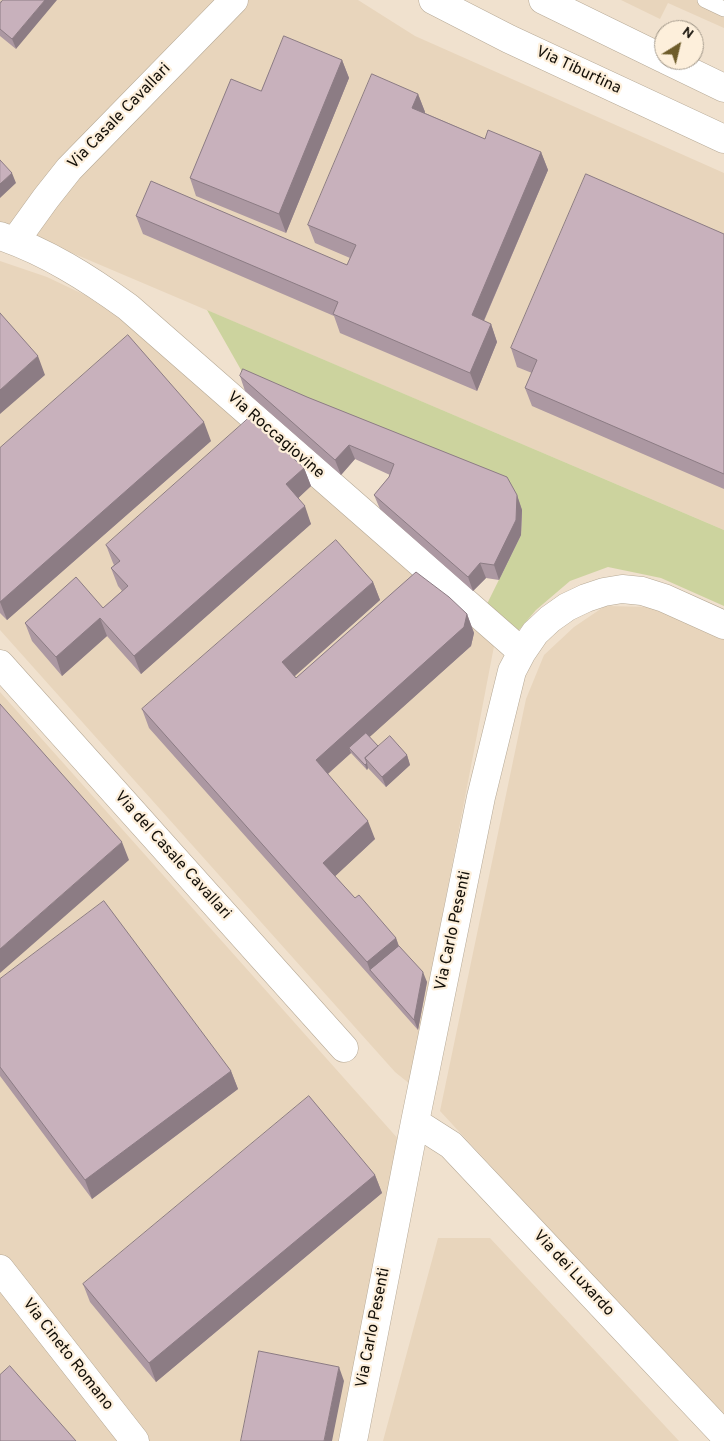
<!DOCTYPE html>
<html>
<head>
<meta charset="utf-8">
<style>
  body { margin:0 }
  #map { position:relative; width:724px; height:1441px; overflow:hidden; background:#f0e1ce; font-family:Overpass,sans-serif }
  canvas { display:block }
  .north { position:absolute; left:654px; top:20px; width:50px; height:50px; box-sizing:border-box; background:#fdefdb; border:1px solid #9f9587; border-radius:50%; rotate:36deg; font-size:14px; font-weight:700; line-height:20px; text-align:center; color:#130f08 }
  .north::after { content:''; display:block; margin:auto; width:18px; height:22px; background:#6e5c2a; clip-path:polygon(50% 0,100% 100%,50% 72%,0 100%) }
</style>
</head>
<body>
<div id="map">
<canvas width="724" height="1441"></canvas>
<div class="north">N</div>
</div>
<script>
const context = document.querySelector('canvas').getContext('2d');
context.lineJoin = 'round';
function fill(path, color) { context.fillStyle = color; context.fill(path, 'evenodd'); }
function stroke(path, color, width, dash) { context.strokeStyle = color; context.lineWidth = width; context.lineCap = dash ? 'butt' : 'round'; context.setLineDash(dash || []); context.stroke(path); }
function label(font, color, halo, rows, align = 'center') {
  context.font = font + ' Overpass,sans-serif'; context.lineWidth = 4.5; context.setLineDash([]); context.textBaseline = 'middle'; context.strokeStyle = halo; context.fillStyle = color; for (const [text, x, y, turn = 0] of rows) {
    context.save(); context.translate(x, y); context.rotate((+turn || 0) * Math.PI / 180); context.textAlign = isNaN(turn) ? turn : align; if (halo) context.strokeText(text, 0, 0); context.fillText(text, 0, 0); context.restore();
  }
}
fill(new Path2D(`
  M0,0H358L415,36L724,173V530L51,244L0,223Z
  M621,0H724V28L668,3L660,19Z
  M0,261L47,277L87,296L140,333L495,641L410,1084L395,1072L0,630Z
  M605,606L652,607L724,639V1418L440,1111L526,699L544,655L574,627Z
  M0,692L400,1141L338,1441H0Z
  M438,1238H490L679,1441H383Z`), '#e8d5bc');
fill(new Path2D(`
  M207,310L724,530V606L661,578L608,567L570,581L536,610L518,631L487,604L521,535L522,510L249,384Z`), '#ccd39e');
const lane = new Path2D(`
  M705,0L724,9`);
const street = new Path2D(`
  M0,236C47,252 88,278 128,307L522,652
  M15,241L46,198L69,169L234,0
  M0,664L344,1048
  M415,1122L451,1145L724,1435
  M0,1269L135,1441
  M353,1441L415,1122L481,797L512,671L522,652L535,633L550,619L567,607L586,598L604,592L622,589L642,591L664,598L724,625`);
const primary = new Path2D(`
  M433,0L509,39L724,139
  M543,0L664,59
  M666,60L724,88`);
stroke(lane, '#b6a996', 16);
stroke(street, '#b6a996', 29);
stroke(primary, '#b6a996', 29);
stroke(lane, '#fff', 15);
stroke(street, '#fff', 28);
stroke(primary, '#fff', 28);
fill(new Path2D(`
  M0,0L16,49L0,36Z
  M342,60L349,78L286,233L196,196L190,178L261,91Z
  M418,94L425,112V113L485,139L541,152L548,170L484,321L491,324L497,342L477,391L340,333L334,316L143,234L136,216L347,265L350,258L315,243L308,225Z
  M724,234V489L532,406L525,388L532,373L517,367L511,348Z
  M240,376L517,495L522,510L521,535L499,580L486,578L473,591L380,509L374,495L389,477L390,475L355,459L341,475L245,391Z
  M211,441L7,620L0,613V448Z
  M304,468L311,486L298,498L311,524L141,674L107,636L62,676L32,641L25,623L103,608L122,591L118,586L111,568L114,565L113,563L106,545Z
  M373,582L380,600L295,676L296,678L467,614L474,633L471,646L369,737L378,746L407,755L410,765L386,787L368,768L367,770L351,753L328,774L375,839L335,876L355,898L396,938L399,946L427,982L418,1030L149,728L142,709Z
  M0,979L231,1071L238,1089L92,1199L0,1076Z
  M375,1175L382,1193L156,1382L90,1302L83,1284Z`), '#ac98a2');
fill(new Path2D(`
  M45,0H57L16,49L12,39Z
  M342,60L349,78L286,233L279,214Z
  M418,94L425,112L419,127L412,108Z
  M541,152L548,170L478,334L472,315Z
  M12,173L16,183L0,198V184Z
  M491,324L497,342L477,391L470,373Z
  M38,356L45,375L0,414V390Z
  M204,422L211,441L7,620L0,602Z
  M349,445L355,459L341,475L335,460Z
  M304,468L311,486L293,503L286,484Z
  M517,495L522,510L521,535L499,580L494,565Z
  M305,506L311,524L141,674L134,656Z
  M480,563L486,578L473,591L468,577Z
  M373,582L380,600L289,681L282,662Z
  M467,614L474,633L471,646L353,752L349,748L351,753L323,778L316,760Z
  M100,618L107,636L62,676L56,657Z
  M407,755L410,765L386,787L382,777Z
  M367,763L368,768L367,770L365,765Z
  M368,821L375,839L330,881L323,863Z
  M122,842L129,860L0,973V949Z
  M396,938L402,956L370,970L367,962Z
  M423,972L427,982L418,1030L414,1020Z
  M231,1071L238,1089L92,1199L85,1180Z
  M375,1175L382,1193L156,1382L149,1363Z
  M339,1367L344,1381L332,1441H324Z`), '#8c7c84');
const building = new Path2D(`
  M3,0H45L12,39L0,29V4Z
  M284,36L342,60L279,214L190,178L231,79L261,91Z
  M372,74L418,94L412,108L485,139L488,130L541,152L472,315L491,324L470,373L333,314L338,302L136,216L151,181L347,265L356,245L308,225Z
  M0,160L12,173L0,184Z
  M586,174L724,234V474L525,388L537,360L511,348Z
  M0,313L38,356L0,390Z
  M128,335L204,422L0,602V448Z
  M243,369L307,397L507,477L517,495L516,520L494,565L480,563L468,577L374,495L389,477L394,464L349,445L335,460L240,376Z
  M249,418L304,468L286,484L305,506L134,656L100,618L56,657L25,623L76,577L103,608L128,586L111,568L120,561L106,545Z
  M336,540L373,582L282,662L296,678L416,572L449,597L467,614L464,627L316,760L368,821L323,863L355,898L359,895L396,938L367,962L142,709Z
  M0,704L122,842L0,949Z
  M366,733L378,746L365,758L367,763L365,765L349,748Z
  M390,736L407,755L382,777L365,758Z
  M104,901L231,1071L85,1180L0,1067V979Z
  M399,946L423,972L414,1020L370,970Z
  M309,1096L375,1175L149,1363L83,1284Z
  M259,1351L339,1367L324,1441H241Z
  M10,1366L76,1441H0V1375Z`);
fill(building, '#c8b1bc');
stroke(building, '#8c7c84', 1);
label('16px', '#130f08', '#fdefdb', [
  ["Via Tiburtina",578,71,25],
  ["Via Casale Cavallari",120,117,-46],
  ["Via Roccagiovine",275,436,41],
  ["Via del Casale Cavallari",172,856,48],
  ["Via Carlo Pesenti",454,931,-78],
  ["Via dei Luxardo",573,1274,47],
  ["Via Carlo Pesenti",374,1328,-79],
  ["Via Cineto Romano",67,1355,52]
]);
</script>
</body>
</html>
